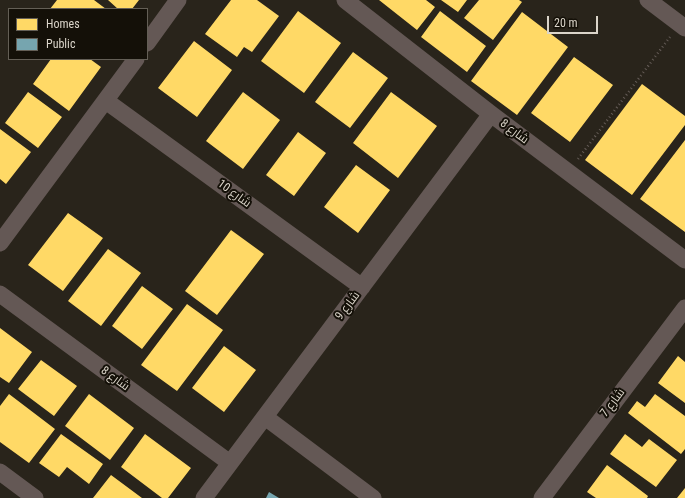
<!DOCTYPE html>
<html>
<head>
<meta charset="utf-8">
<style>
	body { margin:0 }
	#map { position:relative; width:685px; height:498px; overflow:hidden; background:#29241b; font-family:"Roboto Condensed",sans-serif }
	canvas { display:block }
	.legend { position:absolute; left:8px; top:8px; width:140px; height:52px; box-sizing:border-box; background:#141008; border:1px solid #645f56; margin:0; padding:5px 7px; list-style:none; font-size:12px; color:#dbd5ca }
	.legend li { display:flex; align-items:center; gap:8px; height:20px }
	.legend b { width:20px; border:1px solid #645f56 }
	.scale { position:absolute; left:547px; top:16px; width:51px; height:18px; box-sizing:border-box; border:2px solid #dbd5ca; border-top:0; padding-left:5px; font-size:12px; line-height:14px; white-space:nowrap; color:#dbd5ca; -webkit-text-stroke:3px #141008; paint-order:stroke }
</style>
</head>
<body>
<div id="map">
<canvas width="685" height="498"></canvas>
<ul class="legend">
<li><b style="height:11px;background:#ffd966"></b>Homes</li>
<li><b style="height:11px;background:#76a5af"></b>Public</li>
</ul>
<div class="scale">20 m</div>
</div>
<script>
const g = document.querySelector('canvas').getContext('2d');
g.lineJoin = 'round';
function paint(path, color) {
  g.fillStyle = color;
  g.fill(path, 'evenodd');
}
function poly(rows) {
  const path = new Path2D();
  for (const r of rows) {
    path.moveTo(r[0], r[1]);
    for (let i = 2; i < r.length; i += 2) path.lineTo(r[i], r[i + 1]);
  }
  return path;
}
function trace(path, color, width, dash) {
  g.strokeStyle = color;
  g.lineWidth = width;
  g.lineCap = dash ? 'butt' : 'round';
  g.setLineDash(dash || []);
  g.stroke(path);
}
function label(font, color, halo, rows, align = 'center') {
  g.font = font + ' "Roboto Condensed",Cairo,sans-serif';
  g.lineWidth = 4;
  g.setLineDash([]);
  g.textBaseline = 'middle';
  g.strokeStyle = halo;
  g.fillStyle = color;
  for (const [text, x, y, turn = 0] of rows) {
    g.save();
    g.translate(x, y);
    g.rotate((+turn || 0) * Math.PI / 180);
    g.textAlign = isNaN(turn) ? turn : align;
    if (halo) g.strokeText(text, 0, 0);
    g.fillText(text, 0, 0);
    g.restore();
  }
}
const homes = poly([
	[57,0,94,0,106,9,50,9],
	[108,0,139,0,132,9,118,9],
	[231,0,257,0,279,16,252,52,244,47,237,57,205,34],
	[379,0,426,0,435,7,417,30],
	[441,0,467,0,458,12],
	[479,0,519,0,522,2,493,40,464,18],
	[298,11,341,43,304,93,261,61],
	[440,11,486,46,467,72,421,37],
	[522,12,568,47,517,115,471,81],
	[194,41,232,70,197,117,158,88],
	[353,52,388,78,350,128,315,102],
	[574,57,613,85,570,142,531,113],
	[51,59,90,59,101,67,69,111,33,84],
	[642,84,685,116,685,125,632,195,585,160],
	[28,92,62,117,38,148,5,123],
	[243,92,280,120,243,169,206,141],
	[391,92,437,126,398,178,353,143],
	[0,129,31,152,6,184,0,179],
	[298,132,326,153,294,196,266,175],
	[685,140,685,232,640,199],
	[356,165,390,190,358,233,324,207],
	[68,213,103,238,63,291,28,265],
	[231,230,264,254,217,315,185,291],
	[108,249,141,273,101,326,68,301],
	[142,286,173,309,142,349,112,326],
	[187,304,223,330,177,391,141,365],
	[0,328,32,352,9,383,0,377],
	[224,346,256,370,224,412,192,388],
	[678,356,685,362,685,403,658,383],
	[41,360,77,386,54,416,18,389],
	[9,394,55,429,29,463,0,442,0,406],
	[89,394,134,428,110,460,65,426],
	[655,394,685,416,685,449,681,454,628,413,637,401,645,407],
	[61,434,103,464,89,484,67,467,59,477,39,463],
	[145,434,191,468,168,498,162,498,121,467],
	[625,434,642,447,649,439,677,460,656,487,610,454],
	[607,465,648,496,647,498,596,498,587,492],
	[111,475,142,498,93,498],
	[685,488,685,498,677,498]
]);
const public = poly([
	[269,492,279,498,266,498]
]);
const path = poly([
	[578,159,670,37]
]);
const minor = poly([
	[345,0,491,114,685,260],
	[648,0,685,28],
	[147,43,178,0],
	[106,101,362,287],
	[0,243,136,59],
	[0,294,230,463],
	[265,417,373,498],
	[0,472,35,498],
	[204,498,491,114],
	[542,498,685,308]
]);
const streetNames = [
	["شارع 8",514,132,37],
	["شارع 10",234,194,36],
	["شارع 9",348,306,-53],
	["شارع 8",115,379,36],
	["شارع 7",613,403,-53]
];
paint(homes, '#ffd966');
paint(public, '#76a5af');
trace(path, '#655c57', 2.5, [1, 3]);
trace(minor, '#645855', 17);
label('12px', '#dbd5ca', '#141008', streetNames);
</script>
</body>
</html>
